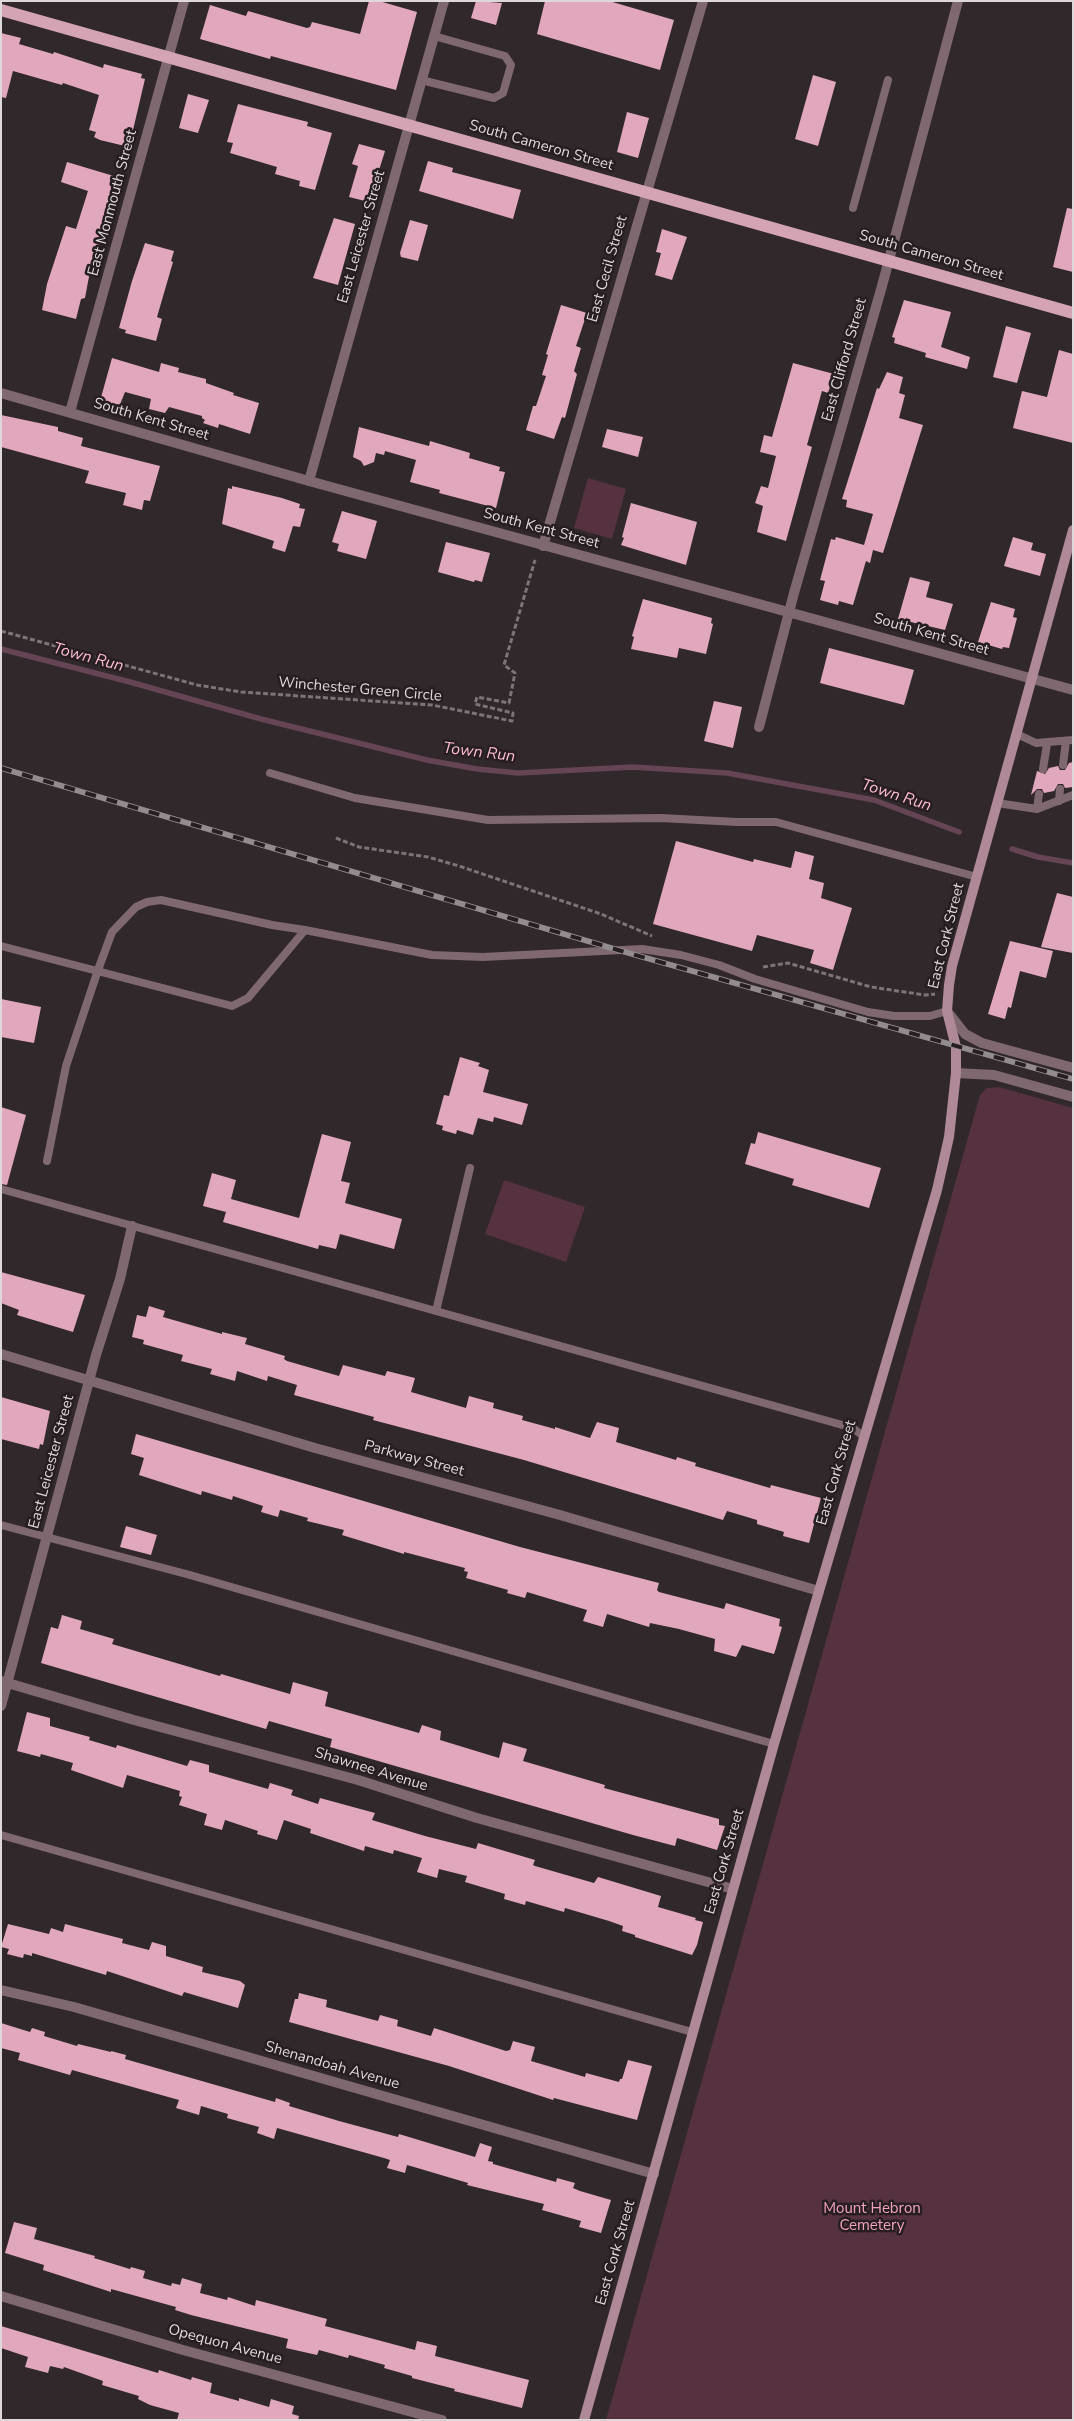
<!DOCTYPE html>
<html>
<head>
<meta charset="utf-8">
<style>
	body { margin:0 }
	#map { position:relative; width:1074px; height:2421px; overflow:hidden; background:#31282b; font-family:"Nunito Sans",sans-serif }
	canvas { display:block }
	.frame { position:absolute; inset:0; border:2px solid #ded8da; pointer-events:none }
</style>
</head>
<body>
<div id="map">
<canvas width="1074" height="2421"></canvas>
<div class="frame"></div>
</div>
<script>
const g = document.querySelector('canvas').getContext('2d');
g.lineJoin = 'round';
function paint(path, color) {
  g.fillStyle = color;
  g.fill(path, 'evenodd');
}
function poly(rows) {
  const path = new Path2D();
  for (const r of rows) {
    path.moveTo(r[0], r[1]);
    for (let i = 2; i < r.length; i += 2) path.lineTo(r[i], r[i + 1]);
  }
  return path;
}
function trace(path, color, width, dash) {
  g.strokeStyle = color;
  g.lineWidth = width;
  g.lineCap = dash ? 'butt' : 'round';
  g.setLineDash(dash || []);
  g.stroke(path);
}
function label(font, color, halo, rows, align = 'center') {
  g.font = font + ' "Nunito Sans",sans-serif';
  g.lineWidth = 5;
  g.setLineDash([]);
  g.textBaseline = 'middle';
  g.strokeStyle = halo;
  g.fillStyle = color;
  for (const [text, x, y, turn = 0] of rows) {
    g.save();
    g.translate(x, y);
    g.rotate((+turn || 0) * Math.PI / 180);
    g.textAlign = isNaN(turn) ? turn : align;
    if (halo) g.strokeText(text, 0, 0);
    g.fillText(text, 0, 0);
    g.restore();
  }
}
const green = poly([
	[588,478,626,489,612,539,574,528],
	[999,1087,1073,1108,1073,2420,606,2420,980,1095,987,1088],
	[504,1180,585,1207,566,1262,485,1234]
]);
const stream = poly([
	[1,649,130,682,261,719,427,760,477,769,518,773,633,767,727,773,874,800,959,832],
	[1012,849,1038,857,1073,863]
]);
const building = poly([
	[369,1,379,1,417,12,396,90,271,56,270,59,200,39,210,5,246,16,248,11,307,28,310,27,312,22,360,34],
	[476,1,502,3,496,25,471,18],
	[545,1,609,1,674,20,660,70,537,34],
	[1,33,21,38,19,44,53,54,54,52,103,68,104,64,142,74,141,78,145,79,129,147,100,140,94,137,96,132,89,130,99,95,63,83,62,85,13,71,6,98,1,97],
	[813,75,836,82,818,146,795,139],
	[188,94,209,100,198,133,179,128],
	[238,104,308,122,307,126,332,133,315,190,299,186,300,181,275,174,277,167,230,153,233,143,227,142],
	[627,112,649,118,638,158,617,152],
	[359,144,385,151,369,202,349,197,358,166,352,164],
	[428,161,453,168,452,172,521,190,513,219,419,191],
	[67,162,117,177,96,256,93,255,85,298,81,299,76,319,42,310,47,284,66,226,76,229,88,191,61,182],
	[1067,208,1073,209,1073,272,1053,267],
	[334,218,355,224,338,285,313,278],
	[410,220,428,225,418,261,401,257,400,253],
	[662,229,687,237,672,280,655,275,661,253,656,252],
	[145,243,174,251,171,261,173,262,157,317,162,319,156,341,125,333,126,330,119,328,132,281],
	[904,300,951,312,941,347,970,357,967,369,925,357,926,353,894,343,895,338,892,337],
	[561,305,587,313,576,346,581,348,574,371,577,374,565,418,562,417,554,439,526,430,533,406,536,406,546,376,542,375,548,355,546,354],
	[1006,326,1031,333,1017,383,993,377],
	[1059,350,1073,354,1073,443,1013,428,1022,391,1047,397],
	[112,358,159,372,161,363,179,368,178,372,206,379,206,383,234,393,233,395,259,403,250,434,219,424,218,428,203,423,205,420,202,418,202,416,169,407,165,413,149,409,151,399,125,392,119,407,100,401],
	[793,363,834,374,828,393,822,391,807,445,812,447,786,541,757,532,763,506,755,503,761,486,768,488,776,456,760,452,764,435,772,437],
	[887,372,903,377,899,393,905,395,899,418,923,425,883,553,873,550,870,563,866,561,853,605,839,601,838,605,820,600,825,581,820,580,831,539,835,540,836,537,864,545,873,514,846,507,847,500,842,499,877,388,879,389],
	[1,415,58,427,58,431,83,438,81,446,160,466,150,501,144,500,142,510,123,505,126,493,85,483,89,471,1,447],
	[359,427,429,446,430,441,470,453,469,458,500,467,499,471,505,472,496,508,439,493,440,490,410,482,416,460,385,451,384,455,376,453,374,462,364,466,361,461,353,457],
	[607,429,643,437,638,457,602,447],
	[232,486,282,498,300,504,299,508,305,509,300,527,293,526,285,552,272,548,274,541,222,524,228,488,232,489],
	[631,503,697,522,686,565,621,545,624,538,622,537],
	[342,511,377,521,366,559,337,551,339,544,332,542],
	[1013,537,1033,543,1031,550,1046,554,1040,576,1004,566],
	[446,542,490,553,482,582,475,580,474,582,438,572],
	[910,577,930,582,926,597,953,604,945,630,898,619],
	[643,599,712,618,711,623,713,624,706,654,679,648,677,658,631,649,634,637,632,636],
	[991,602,1015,609,1013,617,1017,618,1009,648,1003,647,1002,649,978,642],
	[829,648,914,670,904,705,820,683],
	[714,701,742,707,733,748,704,741],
	[1073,762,1073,787,1065,788,1063,784,1058,784,1054,791,1044,793,1042,789,1037,789,1031,795,1037,771,1045,774,1049,768,1058,766,1060,770,1065,770,1069,763],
	[676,841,753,862,754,859,791,868,795,851,814,856,809,879,824,883,821,898,852,908,833,970,810,963,814,950,757,935,752,951,653,924],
	[1057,893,1073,897,1073,953,1041,947],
	[1010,941,1053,951,1046,978,1020,971,1011,1008,1008,1007,1005,1019,988,1014],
	[1,999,41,1007,34,1043,1,1037],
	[460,1057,480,1063,478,1066,489,1070,483,1092,528,1104,522,1125,494,1117,493,1122,478,1118,473,1135,457,1130,456,1134,442,1130,443,1126,436,1124,444,1095,449,1096],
	[1,1107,26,1115,7,1185,1,1184],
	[758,1132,881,1168,869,1208,792,1185,794,1179,745,1164,751,1143,755,1144],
	[322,1134,351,1142,341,1181,350,1183,345,1203,402,1219,394,1249,340,1234,336,1249,319,1245,318,1249,223,1222,226,1212,203,1206,212,1173,236,1180,231,1199,299,1218],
	[1,1272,85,1295,73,1332,17,1315,19,1310,1,1303],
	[149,1306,165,1311,163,1317,222,1334,222,1332,247,1338,245,1344,285,1356,284,1359,287,1361,339,1376,343,1365,385,1376,387,1371,415,1378,411,1392,466,1408,469,1396,494,1403,493,1408,523,1416,522,1420,555,1429,555,1427,590,1438,597,1422,619,1428,616,1442,676,1460,677,1457,696,1463,695,1466,770,1488,771,1485,821,1498,809,1543,783,1536,784,1532,757,1524,757,1520,727,1511,723,1520,524,1460,373,1420,374,1417,294,1395,297,1385,268,1376,267,1381,237,1371,235,1381,210,1374,212,1369,181,1361,183,1355,143,1344,144,1340,132,1337,137,1315,146,1317],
	[1,1397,50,1411,43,1445,40,1444,39,1449,1,1439],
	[136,1434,520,1547,659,1583,657,1590,659,1592,724,1609,726,1603,780,1619,779,1626,782,1627,776,1648,774,1654,742,1645,736,1657,714,1651,715,1639,679,1629,650,1623,649,1627,607,1614,603,1627,583,1621,587,1610,527,1592,525,1598,507,1593,508,1590,466,1578,468,1572,464,1571,465,1568,404,1552,404,1554,342,1535,344,1530,307,1521,308,1518,280,1510,278,1517,261,1512,263,1506,233,1496,232,1500,202,1491,201,1495,139,1475,144,1458,131,1454],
	[126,1526,157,1535,151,1555,120,1547],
	[62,1615,82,1621,80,1629,114,1639,112,1644,220,1676,221,1674,290,1694,293,1682,328,1692,325,1706,419,1733,422,1725,441,1731,440,1740,499,1758,503,1742,527,1749,523,1761,605,1785,604,1788,719,1819,719,1825,725,1826,717,1850,677,1838,675,1846,633,1835,330,1747,332,1739,269,1721,266,1729,41,1663,51,1627,58,1629],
	[27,1712,50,1718,50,1726,90,1737,89,1740,116,1748,117,1745,187,1766,190,1760,209,1765,209,1772,268,1789,270,1783,293,1790,291,1795,318,1804,320,1798,375,1813,372,1820,425,1836,476,1849,478,1843,535,1860,533,1865,535,1866,594,1883,598,1877,661,1896,658,1907,696,1918,695,1920,703,1922,697,1945,692,1955,635,1937,635,1935,622,1931,623,1926,609,1921,565,1908,564,1912,526,1901,525,1905,504,1899,505,1894,465,1882,467,1876,439,1869,437,1878,417,1872,422,1858,394,1850,393,1854,365,1846,364,1851,310,1833,311,1829,284,1820,277,1840,257,1834,258,1831,225,1820,222,1830,204,1825,207,1814,179,1805,182,1797,179,1796,180,1791,127,1775,123,1788,71,1770,73,1763,41,1754,40,1757,17,1751],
	[8,1924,49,1934,51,1928,63,1932,65,1924,123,1939,122,1943,149,1950,152,1942,166,1946,166,1956,203,1967,202,1972,240,1981,245,1985,238,2008,184,1992,182,1996,107,1971,106,1975,32,1953,32,1956,24,1954,23,1958,7,1954,9,1949,1,1947],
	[299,1993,327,2000,326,2007,378,2021,380,2015,398,2020,397,2026,431,2036,434,2028,506,2051,510,2050,513,2041,535,2047,531,2061,585,2077,586,2073,619,2082,620,2079,622,2079,628,2060,652,2066,637,2120,554,2098,553,2100,449,2066,289,2022,295,1999,298,1999],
	[1,2023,30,2032,32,2028,45,2032,44,2036,77,2046,78,2044,111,2052,111,2051,126,2055,125,2059,275,2102,276,2098,290,2103,289,2106,339,2121,398,2137,399,2134,475,2157,480,2143,492,2147,488,2161,493,2162,493,2164,556,2182,557,2178,575,2183,573,2188,580,2191,611,2200,601,2233,579,2227,581,2221,542,2210,544,2204,467,2185,468,2183,414,2167,407,2165,405,2173,387,2168,390,2160,384,2158,277,2128,274,2139,257,2133,259,2127,227,2118,228,2114,201,2106,199,2115,176,2108,179,2100,72,2070,70,2075,18,2060,20,2053,1,2048],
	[14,2222,37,2228,34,2239,95,2256,94,2258,130,2269,131,2267,145,2271,143,2278,171,2286,172,2283,180,2285,182,2278,202,2284,200,2293,227,2300,228,2297,255,2306,256,2300,327,2319,325,2326,415,2350,417,2341,437,2346,435,2356,529,2380,522,2408,454,2391,455,2389,412,2378,412,2376,384,2368,385,2365,349,2355,348,2358,319,2350,317,2355,286,2348,288,2339,191,2315,175,2310,176,2307,111,2289,111,2292,43,2270,44,2265,5,2253],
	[1,2326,158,2373,159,2370,191,2380,192,2377,212,2383,210,2393,239,2401,239,2398,269,2407,271,2399,294,2406,292,2414,299,2416,298,2420,177,2420,179,2413,150,2405,138,2399,139,2396,102,2385,103,2381,64,2367,63,2369,50,2366,48,2373,25,2367,28,2357,1,2348]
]);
const path = poly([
	[1,631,197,685,241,692,432,705,512,721,513,713,475,704,477,697,509,703,515,673,504,665,535,560],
	[336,838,359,847,428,857,459,866,601,914,652,936],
	[763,967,788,963,871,987,925,995,935,994]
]);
const service = poly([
	[421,80,494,98,503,93,511,65,505,56,434,36],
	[853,208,888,80],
	[1017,734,1036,743,1073,740],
	[1063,765,1066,741],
	[1043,769,1047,744],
	[270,773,355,798,488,820,661,818,737,822,776,822,977,877],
	[1059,801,1060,789],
	[997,803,1037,809,1073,795],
	[1037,809,1039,794],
	[1,946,232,1006,248,998,305,930,432,955,483,957,642,949,681,955,719,965,755,979,868,1012,894,1016,930,1016,947,1011],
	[47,1161,66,1066,98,970,112,932,136,907,147,902,161,900,272,925,305,930],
	[1,1189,853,1428,863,1436],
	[436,1311,470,1168],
	[1,1525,190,1575,774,1744],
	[1,1835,692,2032]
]);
const minor = poly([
	[70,412,184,1],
	[309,481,444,1],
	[543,546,703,1],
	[759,727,794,593,882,286,958,1],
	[1,1354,315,1448,560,1515,819,1591],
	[1,1681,134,1720,358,1780,477,1818,733,1889],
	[1,1706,96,1355,120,1279,132,1226],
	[1,1990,74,2007,654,2174],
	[1,2296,183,2350,442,2420]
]);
const tertiary = poly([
	[1,393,309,481,1073,690],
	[947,1011,965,1034,982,1043,1073,1068],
	[956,1073,994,1075,1073,1097]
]);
const secondary = poly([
	[584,2420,774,1744,937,1190,949,1137,956,1073,956,1047,947,1011,949,985,952,966,1073,530]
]);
const primary = poly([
	[1,10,1073,313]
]);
const rail = poly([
	[1,768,618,950,1073,1079]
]);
const streetNames = [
	["South Cameron Street",541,146,16],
	["East Monmouth Street",113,203,-75],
	["East Leicester Street",362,237,-74],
	["South Cameron Street",931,256,16],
	["East Cecil Street",608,269,-74],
	["East Clifford Street",845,360,-74],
	["South Kent Street",151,420,16],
	["South Kent Street",541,529,15],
	["South Kent Street",931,635,16],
	["Winchester Green Circle",360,690,5],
	["East Cork Street",947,936,-76],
	["Parkway Street",414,1459,15],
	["East Leicester Street",52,1462,-75],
	["East Cork Street",837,1473,-74],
	["Shawnee Avenue",371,1770,17],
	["East Cork Street",725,1862,-74],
	["Shenandoah Avenue",332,2066,16],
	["East Cork Street",616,2253,-74],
	["Opequon Avenue",225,2345,15]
];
const parkNames = [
	["Mount Hebron",872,2209],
	["Cemetery",872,2226]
];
const waterNames = [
	["Town Run",88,658,15],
	["Town Run",479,753,7],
	["Town Run",896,796,18]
];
paint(green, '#563140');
trace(stream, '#654554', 5.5);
paint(building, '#e1a8bd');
trace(path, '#7c7477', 3, [5, 2.5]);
trace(service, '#7f6870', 8);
trace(minor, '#7f6870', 10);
trace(tertiary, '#7f6870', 10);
trace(secondary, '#af8997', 10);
trace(primary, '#d4a4b5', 12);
trace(rail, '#938c8e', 5.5);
trace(rail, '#271e21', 4, [11]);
label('15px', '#ded8da', '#271e21', streetNames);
label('15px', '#f3a2c1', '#271e21', parkNames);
label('italic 16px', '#fdbbd4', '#271e21', waterNames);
</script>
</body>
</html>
